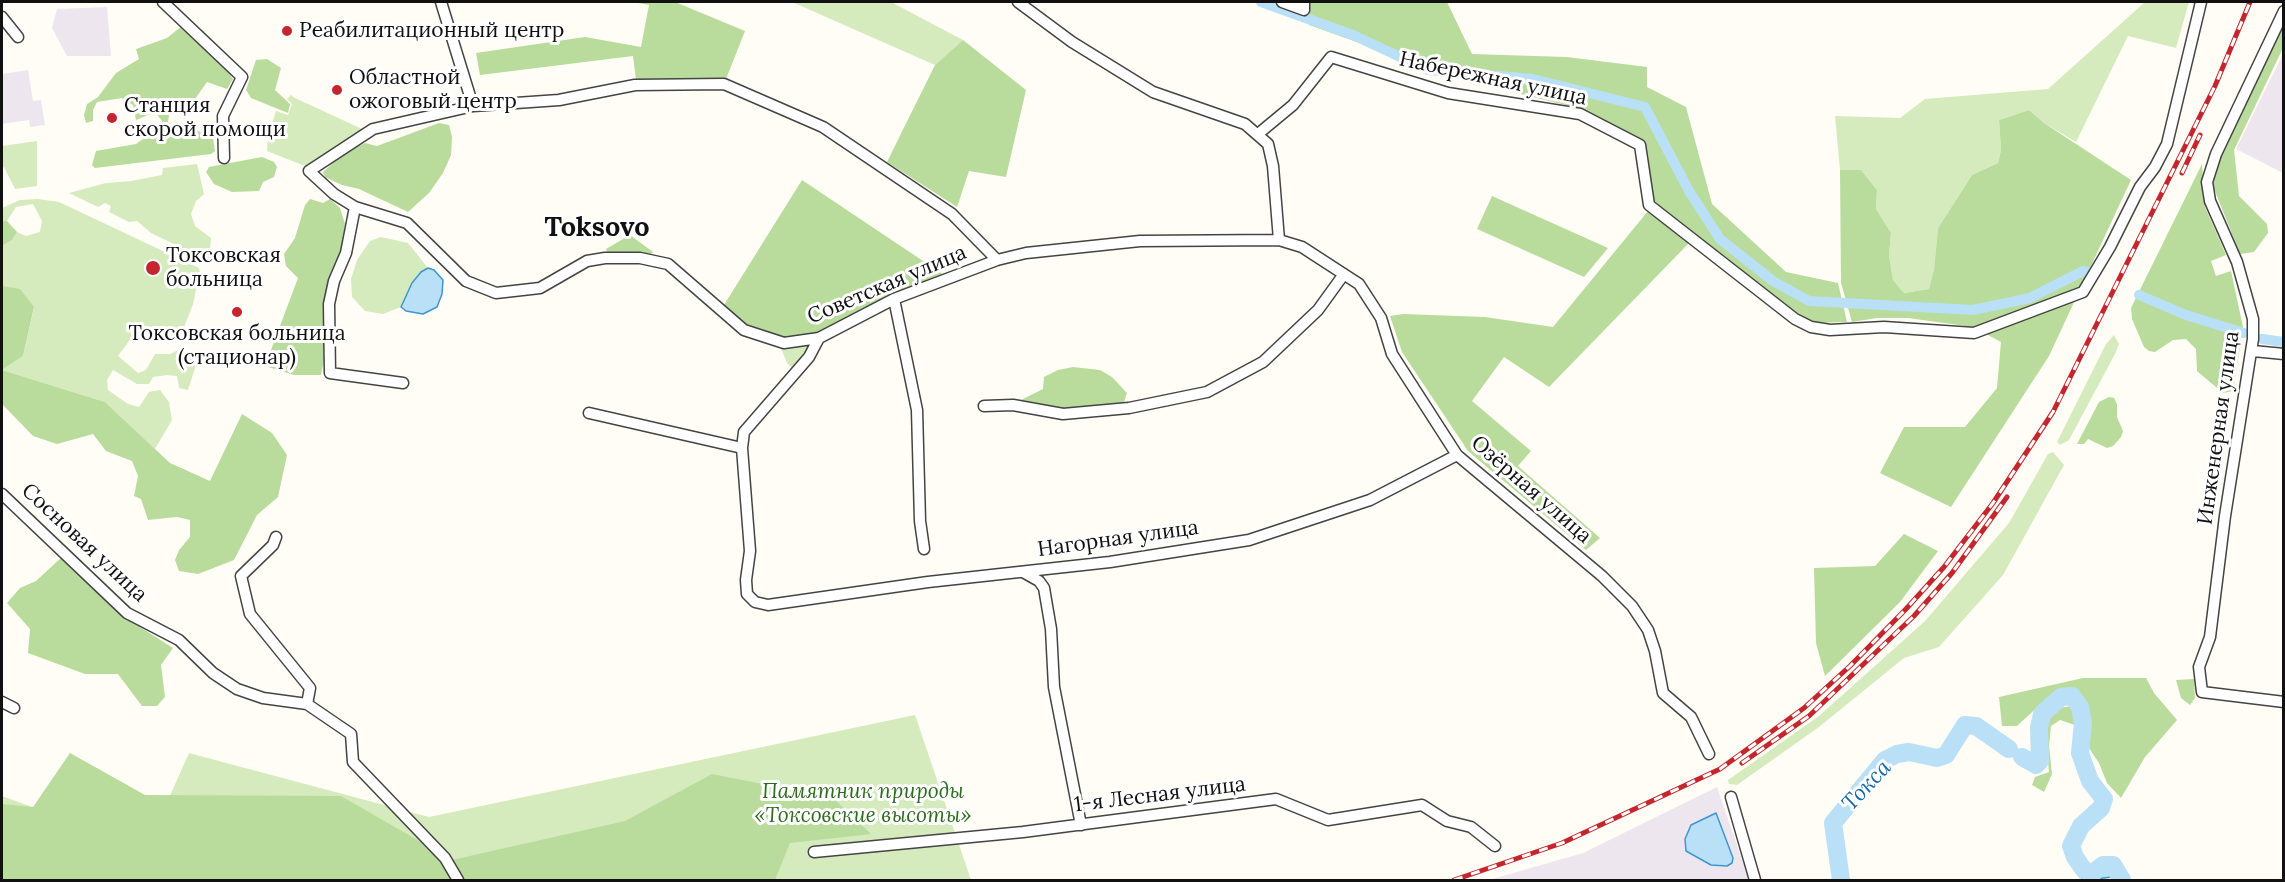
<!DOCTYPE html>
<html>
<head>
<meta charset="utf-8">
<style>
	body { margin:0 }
	#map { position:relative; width:2285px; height:882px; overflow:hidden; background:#fffdf5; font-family:Lora,serif }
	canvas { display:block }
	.frame { position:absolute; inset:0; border:3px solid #111; pointer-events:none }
</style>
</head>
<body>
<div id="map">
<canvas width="2285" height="882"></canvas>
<div class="frame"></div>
</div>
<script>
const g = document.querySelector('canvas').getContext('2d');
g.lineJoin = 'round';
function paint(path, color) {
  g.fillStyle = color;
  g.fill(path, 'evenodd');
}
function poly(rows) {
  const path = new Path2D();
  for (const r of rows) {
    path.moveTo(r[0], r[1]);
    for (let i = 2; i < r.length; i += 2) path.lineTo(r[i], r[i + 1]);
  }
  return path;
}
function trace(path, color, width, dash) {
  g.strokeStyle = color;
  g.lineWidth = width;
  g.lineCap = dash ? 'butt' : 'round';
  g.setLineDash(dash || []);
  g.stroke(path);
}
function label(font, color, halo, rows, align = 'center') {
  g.font = font + ' Lora,serif';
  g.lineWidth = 6;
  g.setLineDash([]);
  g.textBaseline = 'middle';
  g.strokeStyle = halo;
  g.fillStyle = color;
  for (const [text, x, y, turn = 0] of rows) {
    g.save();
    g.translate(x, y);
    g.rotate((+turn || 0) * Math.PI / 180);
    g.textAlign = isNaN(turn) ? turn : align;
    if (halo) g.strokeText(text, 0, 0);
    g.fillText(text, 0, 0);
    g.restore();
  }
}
const industrial = poly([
	[107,7,111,56,67,56,52,28,57,9],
	[2283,54,2283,173,2236,149],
	[28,70,33,101,41,100,45,125,30,127,29,120,2,124,2,74],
	[1717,787,1749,880,1489,880,1583,853]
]);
const green = poly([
	[792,2,891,2,963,40,935,65],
	[2145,2,2189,2,2176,48,2128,36,2076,142,2044,123,2029,110,1999,120,2001,150,1998,163,1972,175,1938,228,1934,269,1929,289,1904,293,1893,280,1889,255,1891,233,1876,209,1877,190,1861,170,1840,170,1835,116,1900,118,1925,99,2048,89],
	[291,95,295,98,362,129,305,166,267,151,268,136,276,111,288,115,292,104,287,99],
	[37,141,37,186,15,189,4,167,2,167,2,146],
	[197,164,204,194,196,201,191,214,195,226,211,238,209,261,151,233,137,221,129,222,109,212,111,206,105,203,98,207,69,193,106,183,131,181,162,175,163,168],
	[38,199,59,202,199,268,200,272,193,304,181,335,171,339,162,339,137,330,118,356,138,373,146,370,155,354,170,354,183,348,197,362,188,390,179,388,177,376,167,375,153,377,149,384,137,384,113,370,107,380,108,390,128,404,139,407,149,392,160,390,169,402,172,420,155,449,105,402,2,370,23,356,34,308,2,286,2,246,12,240,17,232,26,236,40,232,42,221,33,204,16,207,7,221,2,221,2,208,20,200],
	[381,237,408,243,428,268,421,272,412,283,401,307,383,314,365,311,352,297,351,279,357,260,370,241],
	[818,334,813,359,802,373,794,370,787,363,780,346],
	[2114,335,2119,344,2115,354,2069,440,2060,445,2057,442,2106,344],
	[2053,452,2064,465,2003,575,1939,647,1904,658,1819,727,1737,785,1729,784,1728,780,1819,716,1925,621,2009,523,2048,454],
	[915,715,971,880,2,880,2,796,51,814,168,800,189,753,429,817]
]);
const forest = poly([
	[633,2,675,2,745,31,726,79,636,80,633,56,480,75,476,53,585,37,641,47,649,5],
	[1310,2,1447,2,1472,54,1567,57,1647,67,1647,87,1686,107,1712,204,1786,272,1838,283,1847,322,1813,323,1750,281,1654,203,1643,142,1582,109,1463,80,1309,25],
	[2283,25,2283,48,2234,150,2239,196,2267,224,2268,233,2254,252,2240,254,2211,181,2220,156],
	[182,26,224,66,233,79,227,89,207,82,190,106,169,115,168,122,179,130,196,130,213,138,215,151,211,154,95,168,92,165,96,151,136,144,160,127,162,121,155,112,136,120,133,105,122,98,97,102,93,110,93,121,86,123,84,115,87,104,98,97,116,73,139,59,136,49,167,38],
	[963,40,1026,90,1006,177,969,171,957,207,887,162,935,65],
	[267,59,281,68,275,90,290,104,288,113,251,98,246,90,256,60],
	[2029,110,2044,123,2131,180,2049,356,1951,507,1880,473,1904,427,1965,427,1997,388,2001,342,1973,327,1908,318,1877,318,1852,322,1841,283,1840,170,1861,170,1877,190,1876,209,1891,233,1889,255,1893,280,1904,293,1929,289,1934,269,1938,228,1972,175,1998,163,2001,150,1999,120],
	[439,123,449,125,452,137,451,155,443,173,429,193,408,212,359,189,342,185,325,177,323,172,343,154,365,143,377,146],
	[262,157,274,162,277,167,274,177,263,182,259,191,232,192,214,184,206,172,209,167],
	[2202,164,2205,207,2226,255,2211,261,2216,276,2231,271,2243,327,2233,391,2223,393,2197,371,2196,349,2186,339,2173,340,2155,352,2149,351,2144,347,2132,319,2131,308],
	[802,180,944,275,861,309,818,334,782,338,746,327,724,305],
	[1492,196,1608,248,1584,277,1477,229],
	[310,199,323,203,330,199,340,208,345,224,341,251,326,296,323,313,328,340,321,375,294,375,265,366,298,278,286,266,284,254,295,238,305,205],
	[1648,211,1689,243,1549,387,1504,357,1472,401,1531,451,1518,466,1600,538,1586,550,1468,451,1402,352,1390,316,1403,314,1485,317,1553,327],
	[2,221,7,221,17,232,12,240,2,246],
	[630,235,653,252,650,255,640,252,608,254,606,249],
	[2,286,20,289,34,307,23,356,2,370],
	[1073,367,1100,370,1112,377,1127,393,1124,402,1116,405,1063,411,1021,400,1043,389,1044,377,1058,370],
	[2,370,105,402,170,463,210,481,242,414,272,433,287,455,278,497,257,515,234,560,198,574,179,571,175,560,179,550,190,537,190,520,177,517,148,520,141,499,134,496,138,476,132,461,106,451,93,434,57,444,33,436,2,404],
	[2109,397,2114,398,2117,404,2117,417,2123,431,2121,437,2113,446,2107,448,2088,439,2084,444,2077,444,2099,402],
	[1904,534,1938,551,1900,602,1825,676,1816,643,1814,568,1875,566],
	[63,556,121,615,173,648,161,665,165,697,157,706,142,706,118,674,85,674,28,653,30,629,7,603,20,588,36,581],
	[2083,678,2146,678,2154,693,2177,720,2145,757,2121,798,2107,783,2099,763,2087,745,2088,724,2082,706,2074,695,2045,700,2017,726,2002,726,1999,697],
	[2194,679,2195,698,2190,705,2181,698,2176,680],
	[2072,706,2078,711,2078,726,2060,720,2051,726,2049,746,2052,774,2044,792,2032,785,2035,777,2049,772,2044,724,2050,713,2058,708],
	[70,753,145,795,341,796,452,860,625,821,712,774,833,798,871,834,790,843,775,880,2,880,2,804,33,807]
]);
const water = poly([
	[428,268,434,270,443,280,442,294,437,307,423,314,406,311,401,307,412,283,421,272,428,268],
	[1716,813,1733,858,1732,863,1727,866,1711,865,1686,851,1685,839,1691,825,1716,813],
	[2072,849,2084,870,2093,873,2103,865,2113,865,2121,876,2086,880,2080,877,2081,873,2070,858,2072,849]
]);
const canal = poly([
	[1261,2,1353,35,1428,70,1533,79,1645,107,1689,191,1720,239,1773,281,1809,301,1973,310,2030,298,2083,271,2088,272],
	[2139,295,2186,315,2244,333],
	[2262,339,2284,342]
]);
const river = poly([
	[2022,757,2036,765,2040,761,2039,728,2042,714,2061,697,2072,696,2080,707,2083,723,2080,753,2090,781,2104,799,2101,808,2081,826,2071,846,2075,857,2084,870,2093,873,2103,865,2113,865,2122,880],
	[1841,880,1833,823,1885,760,1897,754,1909,752,1937,758,1946,755,1965,725,1976,726,2009,749]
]);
const minor = poly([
	[163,2,242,77,223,116,224,158],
	[441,2,473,106],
	[1018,2,1072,42,1153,92,1245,124,1268,144,1273,166,1279,240,1302,247,1359,284,1381,318,1392,354,1457,455,1602,576,1632,606,1648,630,1655,651,1663,693,1691,717,1709,754],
	[1282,2,1304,10,1304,2],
	[2284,11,2216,154,2207,182,2210,201,2237,262,2253,319,2253,339,2225,516,2210,637,2199,667,2202,692,2284,702],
	[2,17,18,37],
	[1258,134,1293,105,1331,57,1448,93,1580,114,1640,145,1649,205,1795,319,1811,327,1830,330,1884,327,1974,333,2083,292,2110,247,2140,187,2155,167,2167,144,2201,2],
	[355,207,407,223,466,281,496,293,540,288,587,261,605,258,640,258,668,264,744,330,784,343,819,338,894,299,997,260,1026,253,1140,241,1279,240],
	[894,299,917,410,920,521,924,549],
	[2253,351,2284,354],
	[403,383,330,373,329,304,334,281,346,253,355,207,334,194,309,171,373,129,473,106,559,100,635,85,724,84,823,127,952,214,997,260],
	[984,406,1013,405,1063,414,1129,408,1207,392,1263,362,1318,310,1344,274],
	[589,413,742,448,750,551,746,580,747,594,755,602,768,605,928,582,1110,562,1249,540,1370,500,1457,455],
	[742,448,744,432,809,357,819,338],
	[2,494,127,613,179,640,213,673,237,689,263,698,307,704,351,734,353,762,445,858,458,880],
	[276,537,273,545,241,576,250,614,310,688,307,704],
	[1023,572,1039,581,1044,588,1051,629,1054,687,1081,825],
	[2,702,14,708],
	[1731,797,1755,880],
	[814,852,1023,832,1276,799,1328,820,1422,805,1447,821,1471,827,1495,846]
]);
const rail = poly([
	[2182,173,2200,135],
	[1742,763,1809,716,1914,616,1952,573,2007,497],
	[1454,880,1562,843,1720,769,1804,708,1850,666,1906,609,1944,567,1993,503,2053,412,2215,86,2250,2]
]);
const markers = [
	[287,31,6,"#c4262e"],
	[337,90,6,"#c4262e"],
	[112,118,6,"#c4262e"],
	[153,268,8,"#c4262e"],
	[237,312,6,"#c4262e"]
];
const poiNames = [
	["Реабилитационный центр",299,31],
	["Областной",349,78],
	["ожоговый центр",349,102],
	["Станция",124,106],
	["скорой помощи",124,130],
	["Токсовская",166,256],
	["больница",166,280],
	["Токсовская больница",237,334,"center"],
	["(стационар)",237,358,"center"]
];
const streetNames = [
	["Набережная улица",1493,79,12],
	["Советская улица",887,285,-23],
	["Инженерная улица",2219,428,-82],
	["Озёрная улица",1531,490,41],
	["Нагорная улица",1118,539,-8],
	["Сосновая улица",84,543,43],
	["1-я Лесная улица",1160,795,-7]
];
const parkNames = [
	["Памятник природы",863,792],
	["«Токсовские высоты»",863,816]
];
const waterNames = [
	["Токса",1867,786,-47]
];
const districtNames = [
	["Toksovo",597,228]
];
paint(industrial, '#eee6ef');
paint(green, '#d5ebbd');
paint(forest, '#b9dc9c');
paint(water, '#b9e0f7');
trace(water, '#3f96cf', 1.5);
trace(canal, '#b9e0f7', 10);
trace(river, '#b9e0f7', 18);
trace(minor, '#444', 13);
trace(minor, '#fff', 10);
trace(rail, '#c4262e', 5);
trace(rail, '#fff', 3, [9]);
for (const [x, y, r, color] of markers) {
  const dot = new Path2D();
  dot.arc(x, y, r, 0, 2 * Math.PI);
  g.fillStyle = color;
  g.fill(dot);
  trace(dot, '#fff', 2);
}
label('21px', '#111', '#fff', poiNames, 'left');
label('21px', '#111', '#fff', streetNames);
label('italic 21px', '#2f6b1f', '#fff', parkNames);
label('italic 22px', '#1768a6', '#fff', waterNames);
label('bold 27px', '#111', '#fff', districtNames);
</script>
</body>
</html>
